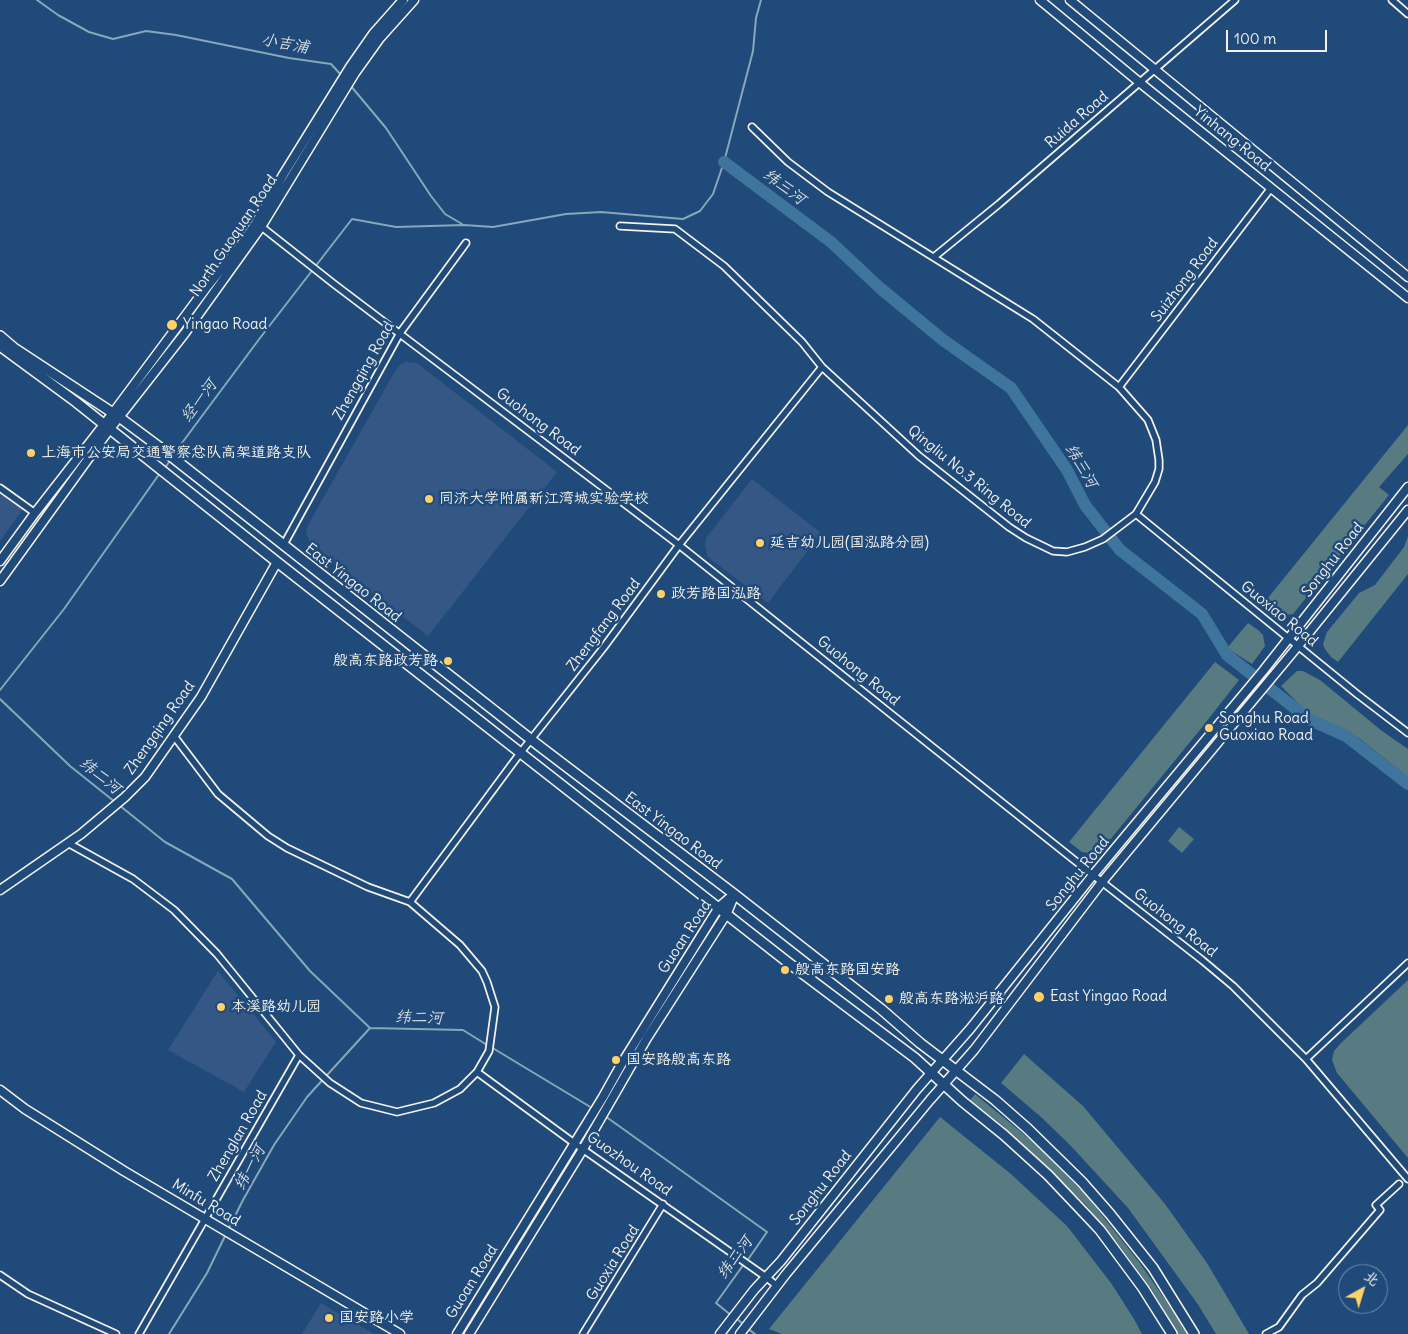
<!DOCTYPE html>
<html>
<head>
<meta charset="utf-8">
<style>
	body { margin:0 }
	#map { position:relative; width:1408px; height:1334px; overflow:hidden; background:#1f4a7a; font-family:Delius,"LXGW WenKai TC",sans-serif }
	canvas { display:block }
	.north { position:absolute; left:1338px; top:1264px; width:50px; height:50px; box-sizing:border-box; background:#1f4a7a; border:1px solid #748da6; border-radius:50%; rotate:39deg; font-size:14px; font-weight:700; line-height:20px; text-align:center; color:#f4f1e8 }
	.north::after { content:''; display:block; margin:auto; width:18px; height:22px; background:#ffd166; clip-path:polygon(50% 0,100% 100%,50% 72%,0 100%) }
	.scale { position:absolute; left:1226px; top:30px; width:101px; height:22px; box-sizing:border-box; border:2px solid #f4f1e8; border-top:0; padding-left:6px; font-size:15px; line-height:18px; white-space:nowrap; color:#f4f1e8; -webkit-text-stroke:4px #1f4a7a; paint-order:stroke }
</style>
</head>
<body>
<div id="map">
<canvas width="1408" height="1334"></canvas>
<div class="north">北</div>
<div class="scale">100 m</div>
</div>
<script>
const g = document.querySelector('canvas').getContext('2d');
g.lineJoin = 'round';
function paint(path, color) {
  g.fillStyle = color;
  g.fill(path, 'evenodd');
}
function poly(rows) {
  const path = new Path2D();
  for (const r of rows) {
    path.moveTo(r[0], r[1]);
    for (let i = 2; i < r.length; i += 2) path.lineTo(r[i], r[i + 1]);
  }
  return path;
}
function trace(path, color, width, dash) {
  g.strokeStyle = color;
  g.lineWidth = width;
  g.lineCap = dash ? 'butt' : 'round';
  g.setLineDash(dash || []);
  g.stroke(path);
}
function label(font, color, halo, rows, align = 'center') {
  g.font = font + ' Delius,"LXGW WenKai TC",sans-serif';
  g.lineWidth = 5;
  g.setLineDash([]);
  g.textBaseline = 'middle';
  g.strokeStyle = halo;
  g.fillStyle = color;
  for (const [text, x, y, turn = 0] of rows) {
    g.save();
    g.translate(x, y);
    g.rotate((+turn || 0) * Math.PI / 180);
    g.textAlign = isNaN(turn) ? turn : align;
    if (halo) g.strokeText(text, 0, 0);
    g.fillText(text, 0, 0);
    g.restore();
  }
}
const built = poly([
	[406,362,417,363,557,472,428,636,314,548,310,543,306,531,308,525,395,371,401,364],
	[752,479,821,533,768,603,708,557,705,547,706,538],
	[0,493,23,509,0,541],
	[218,971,276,1042,244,1092,168,1050],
	[321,1303,374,1334,302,1334]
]);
const green = poly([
	[1408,425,1408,454,1379,487,1389,495,1293,614,1285,615,1277,614,1263,604],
	[1408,536,1408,574,1338,662,1331,657,1325,649,1323,644,1327,632,1359,593,1375,585,1404,547],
	[1248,623,1258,630,1263,635,1265,646,1252,664,1227,648],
	[1215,662,1239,680,1199,731,1100,852,1089,853,1082,852,1069,842],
	[1297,671,1303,671,1320,680,1382,731,1408,749,1408,777,1359,738,1312,716,1306,711,1281,686],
	[1179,827,1194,839,1182,853,1168,841],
	[1408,980,1408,1158,1337,1073,1332,1060,1334,1051,1340,1044],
	[1024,1054,1083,1106,1165,1204,1207,1263,1249,1334,1216,1334,1197,1303,1128,1208,1070,1145,1041,1117,1001,1083],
	[975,1094,1037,1145,1086,1195,1139,1262,1189,1334,1178,1334,1152,1290,1119,1245,1086,1205,1001,1124,970,1100],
	[940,1117,1011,1174,1067,1226,1111,1283,1134,1319,1142,1334,782,1334,769,1329]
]);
const stream = poly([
	[37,0,58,15,89,32,113,39,146,31,176,35,289,58,331,64,342,76],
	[350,85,386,128,431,196,445,214,462,224],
	[173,455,260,338,352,219,396,227,464,225,493,227,566,214,601,212,683,219,700,211,713,194,724,162,753,51,756,18,761,0],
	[165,468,171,459],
	[0,690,64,609,160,473],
	[0,699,70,766,115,802],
	[119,805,165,842,232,879,310,971,370,1028,463,1030,487,1045],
	[491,1047,592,1108],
	[605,1116,767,1232,747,1261],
	[228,1230,243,1200,274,1145,307,1097,370,1028],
	[732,1316,716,1303,744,1264],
	[736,1318,744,1325],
	[747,1328,755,1334],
	[169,1334,207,1273,226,1234]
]);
const river = poly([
	[724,162,831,242,880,288,943,340,1011,388,1067,470,1085,505,1120,550,1202,614,1227,655,1310,720,1346,736,1408,784]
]);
const street = poly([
	[1392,0,1408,14],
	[258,224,334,284,679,545,1093,875,1202,960,1233,986,1306,1059,1408,1179],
	[620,226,675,229,724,266,802,342,822,367,919,456,1009,527,1026,538,1053,551,1067,552,1085,547,1103,539,1136,514,1155,482,1159,469,1159,460,1156,440,1148,420,1119,387,1033,319,828,192,788,162,752,127],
	[934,257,999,204,1235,0],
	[1119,387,1271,188],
	[0,488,35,513],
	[1136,514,1357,694,1408,733],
	[283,546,400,333,466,243],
	[68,843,133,879,174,910,217,954,299,1055,330,1083,361,1103,397,1112,434,1103,460,1089,477,1072,489,1051,495,1007,487,982,482,971,460,945,410,902,368,887,287,848,268,836,218,794,174,736],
	[410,902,521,752,604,647,679,545,822,367],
	[1306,1059,1408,963],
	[477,1072,574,1143,766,1277],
	[0,1275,28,1294,116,1334],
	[766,1277,777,1286],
	[139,1334,299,1055],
	[583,1334,663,1204],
	[1266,1334,1279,1327,1302,1295,1317,1283,1380,1210,1376,1205,1399,1184]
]);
const secondary = poly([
	[1040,0,1139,82,1408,298],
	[1070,0,1408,277],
	[0,561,35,513,113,413,206,288,240,246,256,223,283,175,350,67,373,34,403,0],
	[0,581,109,430,185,333,246,248,261,227,355,73,380,38,414,0],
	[0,890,81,834,125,797,145,777,201,697,277,562],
	[0,1090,25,1109,124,1171,400,1334],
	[457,1334,603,1097,622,1063,719,907,734,894],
	[469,1334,583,1149,647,1038,727,913,734,896],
	[720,1334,754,1290,781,1261,917,1089,970,1029,1093,875,1263,671,1408,487],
	[740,1334,786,1274,930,1100,974,1050,1102,882,1298,646,1408,510]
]);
const primary = poly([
	[0,336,14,348,119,417,158,446,538,745,734,894,881,1009,920,1043,995,1100,1028,1129,1082,1182,1110,1214,1153,1268,1194,1334],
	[0,346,76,402,277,562,790,964,915,1058,962,1101,1004,1135,1048,1175,1086,1215,1100,1230,1143,1288,1172,1334]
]);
const markers = [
	[172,325,6,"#ffd166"],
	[31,453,5,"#ffd166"],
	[429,499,5,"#ffd166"],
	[760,543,5,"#ffd166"],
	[661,594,5,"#ffd166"],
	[448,661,5,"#ffd166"],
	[1209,728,5,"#ffd166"],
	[785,970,5,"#ffd166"],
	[1039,997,6,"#ffd166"],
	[889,999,5,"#ffd166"],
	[221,1007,5,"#ffd166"],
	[616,1060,5,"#ffd166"],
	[329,1318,5,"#ffd166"]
];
const streetNames = [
	["Ruida Road",1077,120,-41],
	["Yinhang Road",1232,139,39],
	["North Guoquan Road",234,236,-56],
	["Suizhong Road",1185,280,-53],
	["Zhengqing Road",364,371,-61],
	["Guohong Road",538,422,37],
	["Qingliu No.3 Ring Road",969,477,39],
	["Songhu Road",1333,560,-52],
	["East Yingao Road",353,583,38],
	["Guoxiao Road",1279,614,39],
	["Zhengfang Road",604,625,-53],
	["Guohong Road",858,671,39],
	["Zhengqing Road",160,728,-55],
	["East Yingao Road",673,831,37],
	["Songhu Road",1078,874,-51],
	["Guohong Road",1175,923,38],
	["Guoan Road",685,937,-57],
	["Zhenglan Road",238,1136,-60],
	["Guozhou Road",629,1164,35],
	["Songhu Road",821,1188,-52],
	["Minfu Road",206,1203,31],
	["Guoxia Road",613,1263,-58],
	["Guoan Road",472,1282,-58]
];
const poiNames = [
	["Yingao Road",183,325],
	["上海市公安局交通警察总队高架道路支队",41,453],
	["同济大学附属新江湾城实验学校",439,499],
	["延吉幼儿园(国泓路分园)",770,543],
	["政芳路国泓路",671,594],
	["殷高东路政芳路",438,661,"right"],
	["Songhu Road",1219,719],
	["Guoxiao Road",1219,736],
	["殷高东路国安路",795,970],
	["East Yingao Road",1050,997],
	["殷高东路淞沪路",899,999],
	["本溪路幼儿园",231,1007],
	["国安路殷高东路",626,1060],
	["国安路小学",339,1318]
];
const waterNames = [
	["小吉浦",285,44,10],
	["纬三河",784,187,37],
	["经一河",199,401,-53],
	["纬三河",1081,466,60],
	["纬二河",100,776,39],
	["纬二河",419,1018,2],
	["纬一河",250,1168,-62],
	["纬二河",735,1258,-54]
];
paint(built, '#355786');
paint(green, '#577b80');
trace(stream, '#87a7ba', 2);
trace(river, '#3f759c', 12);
trace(street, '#f4f1e8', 9);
trace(secondary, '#f4f1e8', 11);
trace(primary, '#f4f1e8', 12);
trace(street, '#1f4a7a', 5.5);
trace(secondary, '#1f4a7a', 8);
trace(primary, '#1f4a7a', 9);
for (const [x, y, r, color] of markers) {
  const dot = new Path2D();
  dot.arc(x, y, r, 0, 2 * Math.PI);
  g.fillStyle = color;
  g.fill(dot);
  trace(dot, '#1f4a7a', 2);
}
label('15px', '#f4f1e8', '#1f4a7a', streetNames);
label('15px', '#f4f1e8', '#1f4a7a', poiNames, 'left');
label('italic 16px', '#d9dedd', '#1f4a7a', waterNames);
</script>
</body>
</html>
